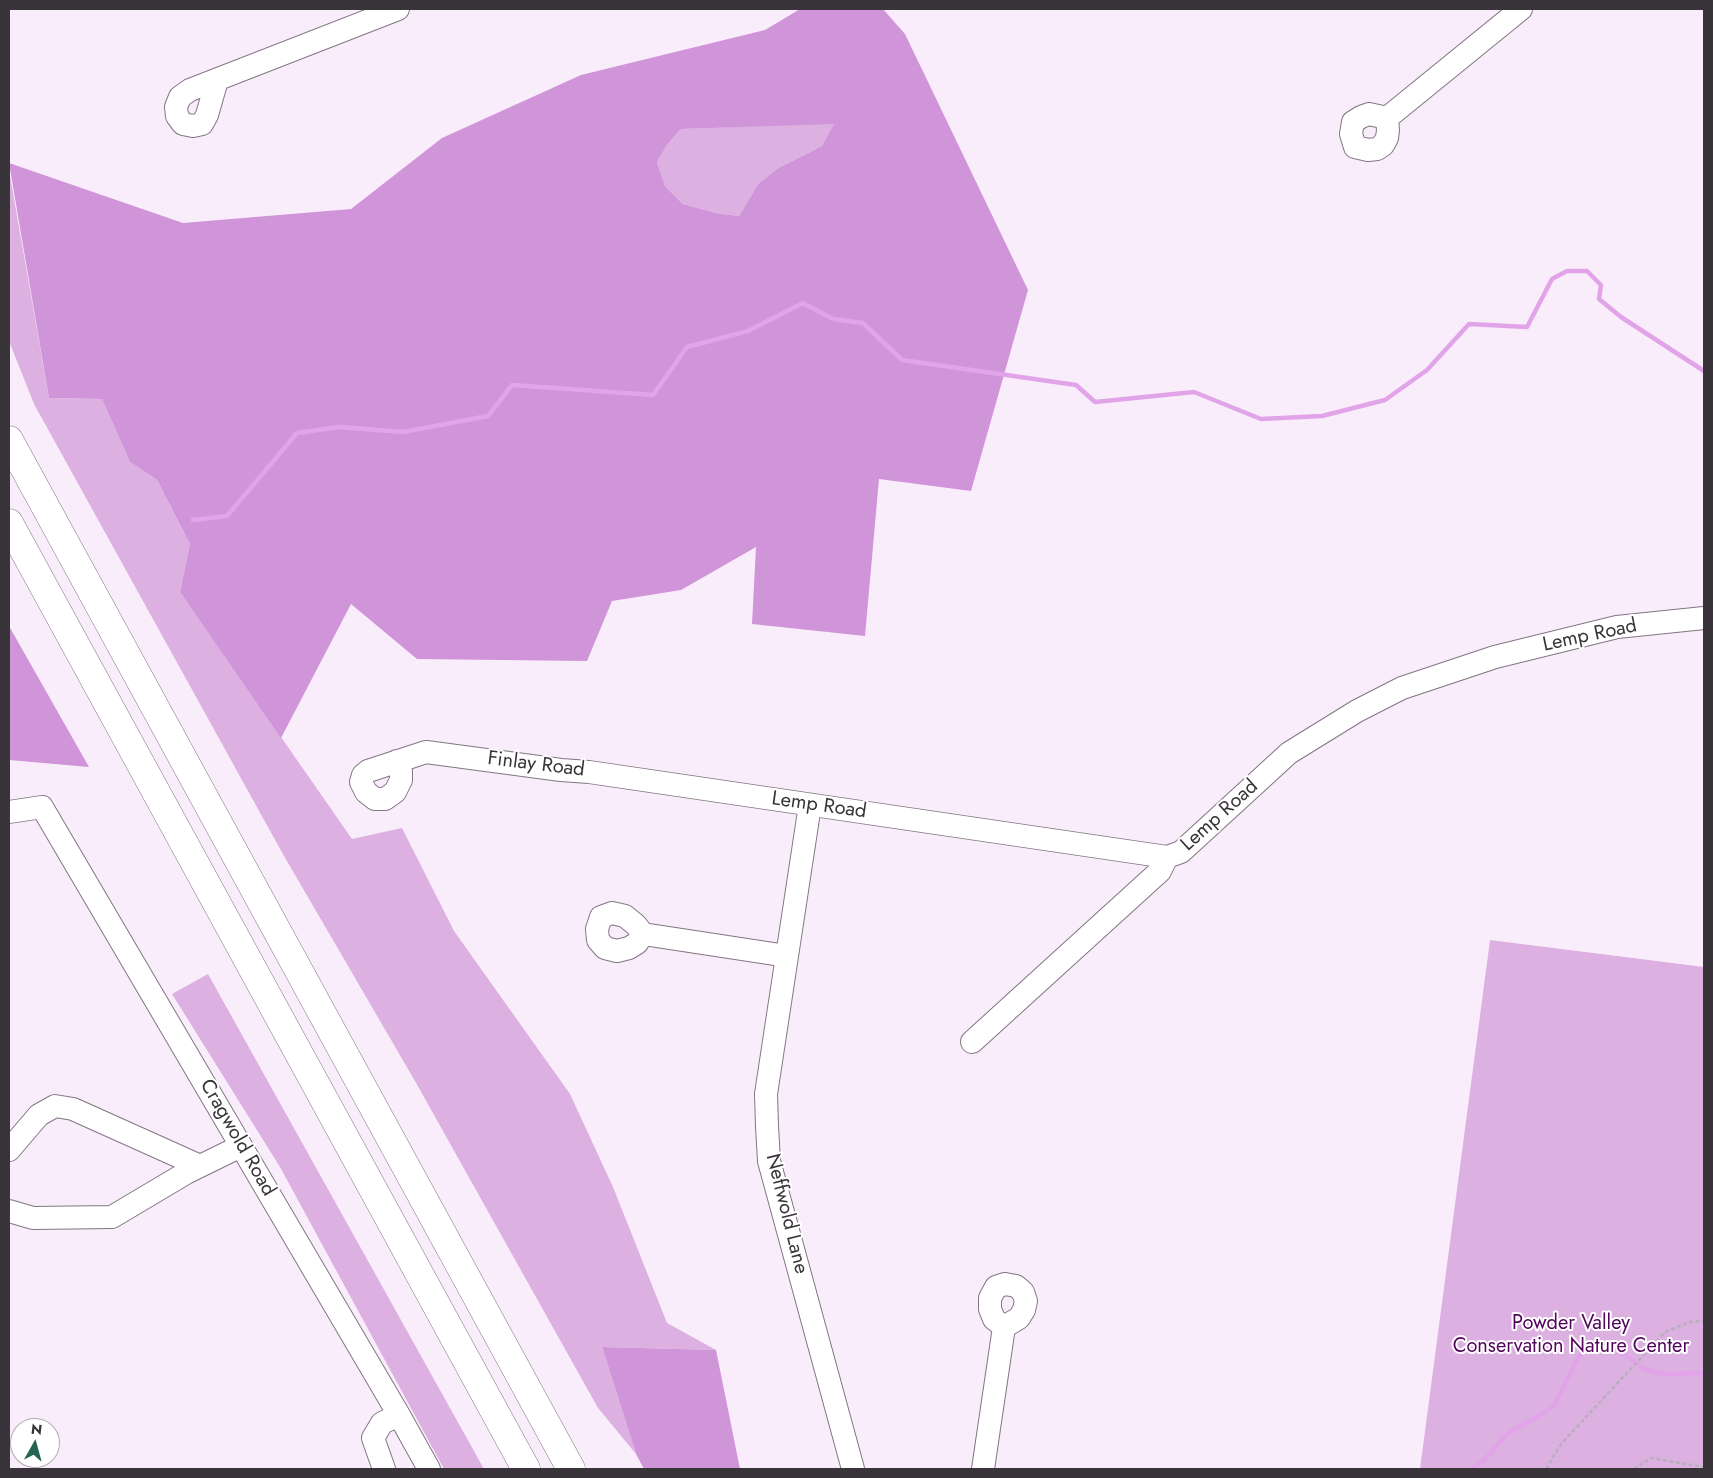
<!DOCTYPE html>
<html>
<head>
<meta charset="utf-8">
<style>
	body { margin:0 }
	#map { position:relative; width:1713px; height:1478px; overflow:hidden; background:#faedfb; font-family:Jost,sans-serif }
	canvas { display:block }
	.frame { position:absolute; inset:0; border:10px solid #39343a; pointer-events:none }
	.north { position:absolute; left:10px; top:1418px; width:50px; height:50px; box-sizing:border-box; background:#fff; border:1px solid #b0aeb0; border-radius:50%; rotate:7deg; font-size:14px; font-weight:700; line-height:20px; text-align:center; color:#39343a }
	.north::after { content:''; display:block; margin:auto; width:18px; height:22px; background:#256452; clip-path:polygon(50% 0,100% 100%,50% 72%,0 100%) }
</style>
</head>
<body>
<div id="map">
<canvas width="1713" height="1478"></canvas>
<div class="frame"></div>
<div class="north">N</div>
</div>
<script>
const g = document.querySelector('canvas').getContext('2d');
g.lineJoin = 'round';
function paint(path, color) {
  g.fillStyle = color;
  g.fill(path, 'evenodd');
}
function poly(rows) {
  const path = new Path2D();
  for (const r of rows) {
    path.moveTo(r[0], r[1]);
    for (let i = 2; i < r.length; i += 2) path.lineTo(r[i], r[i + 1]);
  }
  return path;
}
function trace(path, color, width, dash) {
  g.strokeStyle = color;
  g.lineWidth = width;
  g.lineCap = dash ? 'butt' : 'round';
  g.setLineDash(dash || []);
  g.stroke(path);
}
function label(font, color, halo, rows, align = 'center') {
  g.font = font + ' Jost,sans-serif';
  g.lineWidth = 4;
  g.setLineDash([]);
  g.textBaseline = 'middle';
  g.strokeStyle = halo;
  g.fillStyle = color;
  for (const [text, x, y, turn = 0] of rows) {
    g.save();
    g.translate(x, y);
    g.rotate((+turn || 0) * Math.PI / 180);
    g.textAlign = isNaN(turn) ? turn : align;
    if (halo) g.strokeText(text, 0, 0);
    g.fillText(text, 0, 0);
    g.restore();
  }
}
const green = poly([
	[835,123,822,146,778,168,758,184,739,216,716,213,683,204,665,186,657,162,667,145,681,129],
	[9,170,49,398,102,399,130,462,157,480,190,544,180,592,352,839,402,828,454,931,570,1094,613,1187,667,1323,716,1350,602,1347,636,1454,598,1408,415,1081,284,856,34,404,9,341],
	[1490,940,1704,967,1704,1469,1420,1469],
	[208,974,484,1469,444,1469,280,1167,172,994]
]);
const forest = poly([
	[800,9,883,9,905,34,1028,290,971,491,879,479,865,636,752,624,756,547,681,590,612,601,587,661,417,659,351,604,281,738,180,592,190,544,157,480,130,462,102,399,49,398,9,163,183,223,351,209,442,138,581,75,765,30],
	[834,124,822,146,778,168,758,184,739,216,716,213,683,204,665,186,657,162,667,145,681,129],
	[9,626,89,767,9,760],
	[602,1347,716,1350,740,1469,644,1469,636,1454]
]);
const stream = poly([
	[193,520,227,516,297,433,339,427,403,432,488,416,512,385,653,395,687,347,748,331,803,303,833,319,863,323,902,360,1076,385,1095,402,1194,392,1261,419,1322,416,1385,400,1427,370,1469,324,1527,327,1552,279,1567,271,1587,271,1601,285,1599,299,1621,317,1704,371],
	[1472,1469,1484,1460,1508,1433,1547,1411,1555,1404,1577,1359,1584,1352,1595,1349,1609,1350,1625,1355,1644,1369,1655,1372,1666,1374,1704,1373]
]);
const path = poly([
	[1546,1469,1561,1444,1665,1332,1690,1322,1704,1321],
	[1634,1469,1651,1458,1704,1467]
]);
const minor = poly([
	[217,80,207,115,202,124,193,126,183,124,177,116,176,107,180,97,190,90,398,9],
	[1369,114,1387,118,1388,130,1387,138,1383,145,1377,149,1368,150,1355,147,1351,134,1353,122,1361,117,1369,114],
	[1387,118,1521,9],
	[397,761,401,771,401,780,395,792,385,799,375,799,366,792,361,782,363,775,368,771,426,752,561,770,589,772,1167,857,1181,852,1289,753,1357,711,1402,688,1495,657,1617,627,1704,618],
	[810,805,766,1094,767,1126,769,1161,853,1469],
	[9,812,42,807,399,1415,429,1469],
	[643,934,637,943,629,948,617,951,605,948,598,940,597,929,601,917,612,913,625,916,636,925,643,934,787,956],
	[972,1042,1160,871,1167,857],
	[9,1150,39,1115,55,1106,73,1109,200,1166],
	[9,1211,33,1218,112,1217,186,1173,241,1146],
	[1005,1284,1016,1286,1023,1292,1026,1301,1024,1310,1019,1318,1004,1327,994,1319,990,1309,990,1298,996,1287,1005,1284],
	[384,1469,373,1438,382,1423,399,1415],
	[983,1469,1004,1327]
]);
const highway = poly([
	[9,440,571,1469],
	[9,523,526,1469]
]);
const streetNames = [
	["Lemp Road",1590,636,-12],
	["Finlay Road",536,765,7],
	["Lemp Road",819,806,8],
	["Lemp Road",1220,816,-42],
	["Cragwold Road",237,1138,60],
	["Neffwold Lane",786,1214,76]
];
const parkNames = [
	["Powder Valley",1571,1324],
	["Conservation Nature Center",1571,1347]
];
paint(green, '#ddb0e2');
paint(forest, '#d094d8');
trace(stream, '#e2a4e9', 4.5);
trace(minor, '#827683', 24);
trace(highway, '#827683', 29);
trace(path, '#b9afba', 2.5, [4, 2.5]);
trace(minor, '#fff', 22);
trace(highway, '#fff', 28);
label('20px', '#39343a', '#fff', streetNames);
label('20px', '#52035b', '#fff', parkNames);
</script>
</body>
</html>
